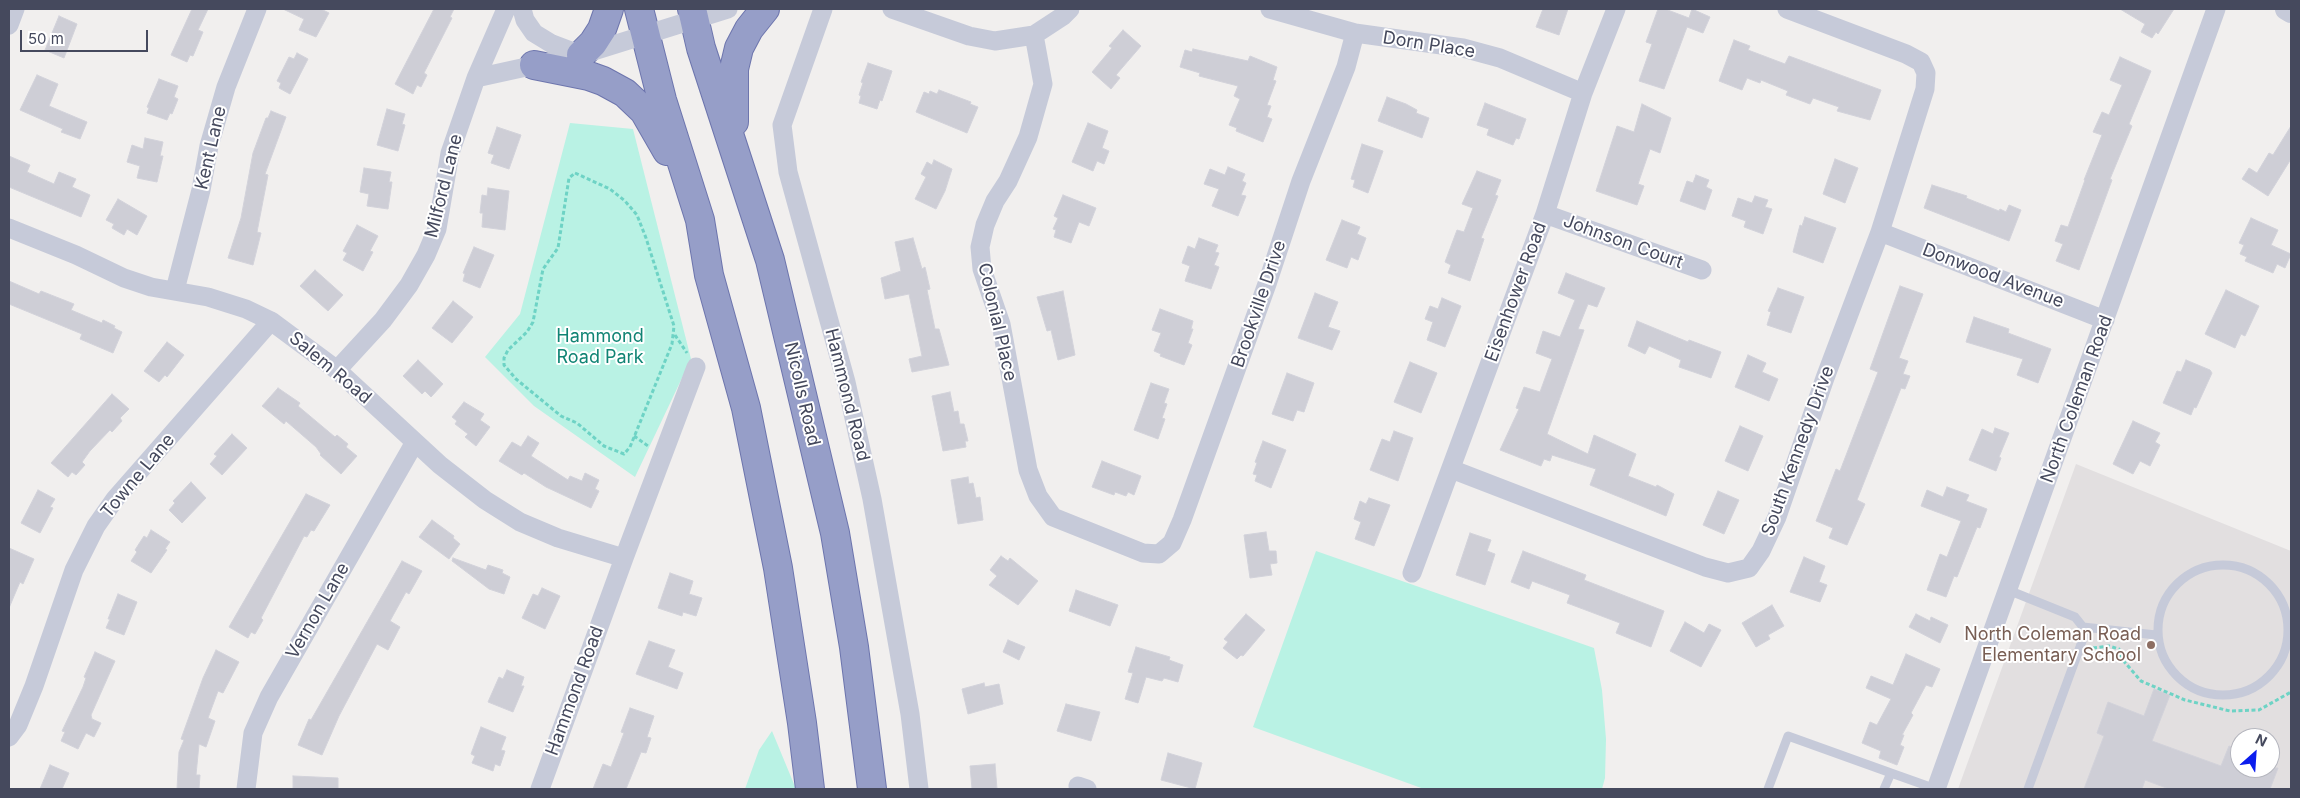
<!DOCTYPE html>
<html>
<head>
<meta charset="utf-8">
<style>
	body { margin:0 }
	#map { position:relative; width:2300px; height:798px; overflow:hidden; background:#f1efee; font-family:Inter,sans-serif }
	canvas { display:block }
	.frame { position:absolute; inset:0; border:10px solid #45495d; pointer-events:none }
	.north { position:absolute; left:2230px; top:728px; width:50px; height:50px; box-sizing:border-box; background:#fff; border:1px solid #b5b6be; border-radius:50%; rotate:26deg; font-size:14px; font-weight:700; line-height:20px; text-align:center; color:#45495d }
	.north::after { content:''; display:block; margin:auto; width:18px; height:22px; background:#0b1dee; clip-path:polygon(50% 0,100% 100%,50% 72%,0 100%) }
	.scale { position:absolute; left:20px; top:30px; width:128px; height:22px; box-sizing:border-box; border:2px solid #45495d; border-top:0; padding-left:6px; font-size:15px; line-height:18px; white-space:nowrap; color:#45495d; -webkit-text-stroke:4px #fff; paint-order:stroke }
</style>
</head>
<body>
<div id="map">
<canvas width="2300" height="798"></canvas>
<div class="frame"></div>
<div class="north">N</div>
<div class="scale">50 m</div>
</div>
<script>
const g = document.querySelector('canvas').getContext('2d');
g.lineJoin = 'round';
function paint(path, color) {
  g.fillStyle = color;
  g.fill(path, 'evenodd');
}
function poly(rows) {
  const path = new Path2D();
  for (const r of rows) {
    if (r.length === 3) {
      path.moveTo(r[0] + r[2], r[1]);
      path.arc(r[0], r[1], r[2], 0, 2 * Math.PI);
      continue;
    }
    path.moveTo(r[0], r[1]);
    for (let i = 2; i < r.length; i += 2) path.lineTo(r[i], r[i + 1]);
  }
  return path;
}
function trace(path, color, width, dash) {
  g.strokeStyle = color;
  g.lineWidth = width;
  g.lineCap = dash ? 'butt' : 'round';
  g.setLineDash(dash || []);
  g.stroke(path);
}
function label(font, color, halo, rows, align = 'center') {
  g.font = font + ' Inter,sans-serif';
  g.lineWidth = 4;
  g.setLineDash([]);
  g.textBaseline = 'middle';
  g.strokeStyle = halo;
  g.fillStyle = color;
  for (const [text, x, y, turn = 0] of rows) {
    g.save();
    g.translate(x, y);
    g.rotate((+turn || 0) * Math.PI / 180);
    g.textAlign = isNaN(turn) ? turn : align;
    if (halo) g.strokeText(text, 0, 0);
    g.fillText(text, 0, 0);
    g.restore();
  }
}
const education = poly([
	[2076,464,2291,551,2291,789,1958,789],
	[2240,738,2270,738,2270,768,2240,768]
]);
const green = poly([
	[570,123,633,129,691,359,635,477,534,406,485,357,520,314],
	[1316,551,1594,648,1602,690,1606,739,1605,778,1602,789,1424,789,1253,727],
	[772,731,796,789,745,789,759,750]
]);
const building = poly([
	[192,9,208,9,198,30,203,32,193,56,190,55,187,62,171,55,192,9],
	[283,9,321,9,329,13,316,37,299,30,304,19,283,9],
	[434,9,454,9,450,17,452,18,424,73,427,75,421,87,417,85,413,94,395,84,434,9],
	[1543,9,1568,9,1559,35,1536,27,1543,9],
	[1658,9,1665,9,1689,18,1692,9,1710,17,1703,33,1687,27,1664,89,1639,81,1652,44,1646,42,1658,9],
	[2120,9,2174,9,2158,34,2156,32,2152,38,2141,32,2145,24,2120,9],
	[59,16,77,24,64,58,45,50,59,16],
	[1123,30,1141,46,1116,75,1120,78,1111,89,1092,72,1112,48,1109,46,1123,30],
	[1734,40,1750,46,1748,50,1785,64,1789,56,1881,90,1870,120,1837,111,1839,107,1813,98,1810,104,1786,95,1788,91,1761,80,1760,83,1747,78,1742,90,1719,81,1734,40],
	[1193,49,1248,61,1250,56,1277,67,1273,80,1276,81,1267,105,1271,106,1267,117,1272,119,1263,142,1236,131,1237,128,1229,125,1240,99,1234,96,1238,86,1199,76,1200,73,1180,67,1185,50,1192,52,1193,49],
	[297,53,308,59,290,94,279,88,281,83,277,81,289,57,294,59,297,53],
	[2120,57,2151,71,2129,124,2132,126,2110,179,2112,180,2079,270,2056,261,2063,244,2055,241,2061,225,2068,227,2085,180,2084,180,2102,135,2093,132,2102,112,2109,115,2122,85,2110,80,2120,57],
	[868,63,892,71,882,101,880,100,877,109,859,103,861,96,859,95,863,83,861,82,868,63],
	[37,75,58,84,49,106,87,122,80,139,61,132,63,129,20,110,37,75],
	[159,79,178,86,174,97,178,99,172,114,170,113,167,120,147,113,149,108,147,107,159,79],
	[939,90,971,102,970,104,978,107,967,133,916,112,924,92,929,94,930,91,937,94,939,90],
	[1387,97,1406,104,1417,110,1416,113,1429,118,1422,138,1378,121,1387,97],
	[1485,103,1526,119,1519,139,1516,138,1513,145,1487,135,1489,129,1477,125,1485,103],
	[1642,104,1671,118,1660,153,1650,149,1638,184,1644,186,1637,205,1596,191,1617,126,1634,132,1642,104],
	[387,109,405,114,402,124,405,125,398,151,377,145,387,109],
	[271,111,286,117,265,174,268,175,257,232,261,233,253,265,228,258,241,218,253,153,266,118,268,118,271,111],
	[1088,123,1108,131,1102,148,1109,151,1104,164,1097,161,1093,171,1072,162,1088,123],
	[2291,126,2291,159,2268,196,2242,179,2249,168,2257,173,2269,153,2273,155,2291,126],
	[497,127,521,135,509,169,491,163,494,155,488,153,497,127],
	[145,138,163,142,160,156,163,156,157,182,137,178,140,166,127,162,132,145,143,149,145,138],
	[1362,144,1383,151,1368,193,1353,187,1355,180,1351,179,1362,144],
	[9,156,30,165,27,172,54,184,59,172,76,179,72,187,90,195,81,217,9,187,9,156],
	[1835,159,1858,168,1845,203,1823,194,1835,159],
	[934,160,952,169,945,191,936,209,915,199,926,177,921,174,927,162,932,165,934,160],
	[1228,167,1245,174,1242,181,1246,183,1241,195,1246,196,1238,216,1212,206,1219,189,1204,184,1210,169,1225,175,1228,167],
	[364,168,391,172,389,182,392,182,388,209,367,206,369,194,360,192,364,168],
	[1477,171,1501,180,1495,195,1498,196,1481,238,1484,239,1470,281,1448,273,1451,265,1445,262,1457,230,1464,232,1473,208,1462,204,1477,171],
	[1696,175,1709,180,1706,187,1712,190,1705,210,1680,201,1687,181,1693,183,1696,175],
	[1932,185,1967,196,1966,198,1999,211,2000,209,2006,212,2009,205,2021,210,2009,241,1924,208,1932,185],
	[488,188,509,191,505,230,482,227,483,213,480,213,482,195,487,196,488,188],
	[1063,195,1096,208,1089,226,1079,222,1071,243,1054,237,1056,230,1053,229,1058,218,1054,216,1063,195],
	[1755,196,1768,200,1765,207,1772,209,1763,234,1744,227,1746,221,1732,216,1738,198,1752,203,1755,196],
	[118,199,147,216,137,235,127,229,124,235,112,228,114,224,106,220,118,199],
	[1805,217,1836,228,1823,263,1793,252,1800,225,1802,226,1805,217],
	[2251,218,2278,230,2271,245,2291,254,2285,268,2277,264,2273,273,2245,261,2247,257,2240,254,2244,245,2239,243,2251,218],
	[1342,220,1360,227,1357,234,1366,238,1358,260,1351,257,1347,268,1326,260,1342,220],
	[357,225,378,236,370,251,373,252,363,271,343,260,347,253,343,251,357,225],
	[913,238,922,269,925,267,930,289,927,290,935,329,939,329,949,365,912,372,909,359,922,356,909,294,885,299,881,278,901,271,895,242,913,238],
	[1199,238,1218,245,1215,252,1219,253,1214,265,1219,267,1211,289,1185,281,1190,266,1182,263,1188,246,1195,249,1199,238],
	[474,247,494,255,480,288,463,281,465,274,463,273,474,247],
	[315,270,343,295,328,311,300,286,315,270],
	[1566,273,1605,288,1597,307,1588,304,1578,329,1584,330,1547,434,1588,454,1594,435,1636,454,1628,476,1656,487,1657,485,1674,494,1666,516,1590,485,1596,469,1552,455,1550,461,1544,459,1541,466,1500,450,1519,409,1516,408,1524,387,1540,392,1552,359,1536,353,1543,331,1560,337,1575,300,1558,293,1566,273],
	[9,281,39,294,41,291,74,304,71,310,102,323,103,320,115,326,114,328,122,332,113,353,80,339,82,334,9,304,9,281],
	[1900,286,1923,294,1899,358,1908,361,1903,374,1910,376,1905,389,1901,388,1857,500,1865,504,1847,545,1829,538,1833,528,1816,521,1836,469,1840,471,1878,372,1870,369,1900,286],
	[1778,288,1804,297,1791,333,1767,325,1771,312,1768,311,1778,288],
	[2226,290,2259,306,2245,336,2241,334,2235,348,2205,334,2226,290],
	[1063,291,1075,355,1058,360,1051,330,1047,331,1037,297,1063,291],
	[1315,293,1338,302,1328,327,1340,331,1332,350,1298,338,1315,293],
	[1442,298,1461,306,1445,347,1427,340,1433,322,1425,319,1430,306,1438,309,1442,298],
	[453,301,473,317,452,343,432,328,453,301],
	[1160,309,1193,321,1191,329,1193,329,1188,343,1192,345,1184,365,1160,356,1161,354,1154,351,1161,333,1152,330,1160,309],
	[1974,317,2009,329,2008,333,2051,349,2038,383,2017,375,2023,359,1966,342,1974,317],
	[1637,321,1688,342,1689,340,1721,352,1711,378,1679,367,1681,360,1649,346,1645,354,1628,346,1637,321],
	[167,342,184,355,167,377,165,375,159,382,144,371,167,342],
	[1748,355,1766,363,1762,372,1778,379,1769,401,1735,387,1748,355],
	[418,360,443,384,431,397,425,391,422,394,403,376,418,360],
	[2186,360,2210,370,2212,373,2196,408,2194,407,2191,415,2163,403,2177,371,2181,372,2186,360],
	[1410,362,1437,373,1421,413,1394,402,1410,362],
	[1287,373,1314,383,1304,412,1297,410,1293,421,1272,414,1287,373],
	[1151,383,1169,389,1164,403,1167,404,1162,418,1165,419,1158,439,1134,430,1151,383],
	[278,388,300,403,298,406,329,432,335,437,337,435,348,444,346,447,357,456,341,474,320,455,321,454,316,447,286,421,284,424,262,406,278,388],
	[950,392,954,412,958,411,960,424,964,424,968,441,965,441,966,447,943,451,932,396,950,392],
	[112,394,129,409,120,418,122,421,112,432,110,430,90,451,82,462,85,465,76,475,72,472,68,477,51,463,112,394],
	[464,402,484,414,480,420,490,427,476,446,465,437,468,434,455,424,457,421,452,417,464,402],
	[2133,421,2160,433,2155,442,2160,445,2150,466,2140,461,2133,474,2113,464,2133,421],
	[1740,426,1763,436,1748,471,1725,461,1740,426],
	[1995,428,2009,433,1999,457,2001,458,1996,471,1969,460,1982,429,1993,434,1995,428],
	[1394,431,1413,438,1398,481,1370,470,1382,439,1390,442,1394,431],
	[232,434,247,448,222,475,210,464,217,456,214,454,232,434],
	[528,436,539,443,531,456,568,480,570,476,582,481,585,473,599,480,595,489,599,491,591,508,546,487,524,473,522,475,499,461,512,442,521,447,528,436],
	[1263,441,1286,450,1271,488,1255,481,1257,475,1253,474,1257,463,1255,462,1263,441],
	[1102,461,1141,476,1134,495,1128,492,1126,496,1115,492,1114,495,1092,487,1102,461],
	[968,477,969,484,973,483,976,498,980,497,983,520,958,524,951,480,968,477],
	[191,482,206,498,182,523,169,510,175,503,173,501,191,482],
	[1947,487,1969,495,1966,501,1987,509,1980,528,1977,527,1957,577,1954,576,1946,597,1927,590,1940,554,1947,557,1961,521,1921,506,1927,490,1943,497,1947,487],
	[38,490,55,499,50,507,53,508,40,533,21,523,38,490],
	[1718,491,1739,500,1724,534,1703,525,1718,491],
	[306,494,330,505,314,531,311,530,307,537,304,536,261,618,263,620,255,634,251,632,248,638,229,627,306,494],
	[1369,498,1390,505,1374,546,1355,539,1361,522,1354,519,1360,501,1366,504,1369,498],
	[432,520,454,536,453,538,460,544,449,559,419,537,432,520],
	[151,530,170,542,165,549,167,550,151,573,131,561,137,552,135,550,144,536,147,538,151,530],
	[1266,532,1269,551,1276,551,1277,563,1270,564,1272,575,1250,578,1244,535,1266,532],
	[1470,533,1491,540,1487,551,1495,554,1485,585,1456,575,1470,533],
	[9,548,34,559,23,584,20,582,9,608,9,548],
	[1523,551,1586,575,1584,580,1664,611,1651,647,1616,633,1620,623,1567,603,1570,595,1532,581,1529,589,1511,582,1523,551],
	[1001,556,1008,561,1010,558,1038,581,1018,605,989,585,997,576,990,570,1001,556],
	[1804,557,1825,566,1819,582,1827,585,1820,602,1790,592,1804,557],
	[453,558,486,570,488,565,503,570,502,573,510,577,504,594,489,589,452,561,453,558],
	[402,561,422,571,409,594,406,592,390,621,400,627,388,650,377,644,339,716,322,755,298,745,309,719,311,720,402,561],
	[670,573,693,581,689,594,702,598,696,616,683,612,682,616,658,608,670,573],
	[542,588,560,596,545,629,522,618,533,594,538,596,542,588],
	[1076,590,1118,605,1110,626,1069,611,1076,590],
	[118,594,137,602,124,635,106,628,110,619,108,619,118,594],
	[1772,605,1784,626,1768,635,1770,639,1756,647,1742,623,1772,605],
	[1246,614,1265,630,1243,656,1241,655,1237,659,1223,648,1228,642,1224,639,1246,614],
	[1916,614,1930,621,1931,617,1948,625,1940,643,1909,627,1916,614],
	[1685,622,1704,633,1709,624,1721,630,1701,667,1670,651,1685,622],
	[1008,640,1025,647,1019,660,1003,652,1008,640],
	[649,641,675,650,668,667,683,673,677,689,636,674,649,641],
	[1136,647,1170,657,1169,660,1183,665,1178,682,1164,678,1162,681,1146,677,1138,703,1125,699,1133,673,1128,672,1136,647],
	[216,650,239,662,223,693,218,691,208,718,215,721,206,747,199,744,196,775,200,775,199,789,177,789,179,752,184,740,181,739,203,678,216,650],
	[95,652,115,661,91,715,92,719,101,723,94,737,86,733,78,749,61,741,65,732,62,731,83,687,86,678,84,677,95,652],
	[1906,654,1940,669,1932,687,1926,685,1911,713,1913,715,1902,735,1904,735,1900,745,1904,747,1897,765,1879,758,1881,751,1862,743,1870,722,1877,725,1891,699,1866,688,1871,676,1893,685,1906,654],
	[507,670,524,677,521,686,524,686,513,712,488,702,499,677,503,679,507,670],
	[984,683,985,687,999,684,1003,704,968,714,962,689,984,683],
	[2154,689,2170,695,2152,741,2221,766,2229,746,2240,750,2240,768,2278,768,2270,789,2169,789,2145,780,2142,789,2084,789,2104,736,2097,733,2108,702,2144,716,2154,689],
	[1066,704,1100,712,1091,741,1057,731,1066,704],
	[630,708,654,716,647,737,651,738,646,753,641,752,626,789,593,789,603,764,611,767,624,733,621,732,630,708],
	[481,727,506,737,501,750,505,751,500,766,495,764,493,771,472,763,475,756,471,754,481,727],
	[1168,753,1202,763,1195,789,1161,780,1168,753],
	[995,764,997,789,972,789,970,766,995,764],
	[50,765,69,773,62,789,40,789,50,765],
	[293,776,338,778,338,789,293,789,293,776]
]);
const path = poly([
	[575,173,610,189,625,201,637,215,646,238,674,326,672,344,630,447,624,454,604,446,577,423,561,416,516,379,504,365,504,358,508,350,527,332,533,322,543,269,558,248,569,178,575,173],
	[675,335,687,353],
	[634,436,648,446],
	[2093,648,2109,646,2119,649,2121,658,2141,681,2185,700,2230,711,2259,710,2291,692]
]);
const service = poly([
	[2223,630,65],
	[2008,590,2075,617,2083,627,2084,636,2028,789],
	[2083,627,2156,635],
	[1891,773,1936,789],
	[1768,789,1788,736,1891,773,1884,789]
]);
const minor = poly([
	[522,9,525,20,534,33,552,44,581,55],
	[823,9,782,125,788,172,846,382,872,499,910,714,919,789],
	[892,9,969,36,995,41,1034,35,1063,16,1070,9],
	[1270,9,1355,33,1463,48,1500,58,1583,93],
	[9,25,15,9],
	[1034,35,1043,84,1028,137,1008,181,995,201,985,225,980,247,982,269,1001,324,1028,470,1038,496,1053,517,1143,553,1159,554,1172,543,1182,520,1267,284,1301,181,1346,67,1355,33],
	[476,78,581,55,728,9],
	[1545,214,1702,270],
	[9,228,76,255,124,278,151,287,208,297,246,309,271,321,337,370,440,465,485,500,520,522,558,538,624,558],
	[1880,232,2105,320],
	[175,290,201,190,209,146,226,87,257,9],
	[337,370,383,320,409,285,426,255,437,229,450,153,476,78,506,9],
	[1451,469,1705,567,1728,573,1749,568,1761,551,1777,517,1825,378,1880,232,1925,89,1926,73,1921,62,1906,54,1787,9],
	[1412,573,1545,214,1583,93,1616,9],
	[9,737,18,725,34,686,74,570,96,526,115,499,271,321],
	[1078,786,1087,789],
	[246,789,253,733,269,697,415,442],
	[540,789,624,558,696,367],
	[1936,789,2216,9]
]);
const tertiary = poly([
	[2286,9,2291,12]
]);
const trunk = poly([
	[639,9,662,100,700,220,709,275,746,408,778,568,802,723,810,789],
	[692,9,701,48,770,260,835,533,854,647,872,789],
	[581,55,593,43,602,29,609,9],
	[534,65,589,76,603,81,625,93,644,111,667,151],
	[734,122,734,69,739,48,749,29,765,9]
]);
const markers = [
	[2151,645,5,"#8d6e63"]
];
const streetNames = [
	["Dorn Place",1429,45,9],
	["Kent Lane",211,148,-77],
	["Milford Lane",444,186,-76],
	["Johnson Court",1623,242,20],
	["Donwood Avenue",1993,276,21],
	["Eisenhower Road",1516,292,-70],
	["Brookville Drive",1259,304,-71],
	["Colonial Place",997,322,77],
	["Salem Road",330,368,40],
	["Nicolls Road",802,394,77],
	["Hammond Road",847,395,76],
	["North Coleman Road",2077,399,-70],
	["South Kennedy Drive",1798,451,-70],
	["Towne Lane",138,476,-50],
	["Vernon Lane",318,611,-60],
	["Hammond Road",575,691,-70]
];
const parkNames = [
	["Hammond",600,337],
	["Road Park",600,358]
];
const educationNames = [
	["North Coleman Road",2141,635],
	["Elementary School",2141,656]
];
paint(education, '#e2dfe0');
paint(green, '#b9f2e4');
paint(building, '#ceced6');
trace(building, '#d2d2da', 1);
trace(trunk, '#6d75ad', 30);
trace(path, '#6ed3c5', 3, [4, 2.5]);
trace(service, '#c6cad9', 9);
trace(minor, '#c6cad9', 19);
trace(tertiary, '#c6cad9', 22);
trace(trunk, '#969ec8', 28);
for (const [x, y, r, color] of markers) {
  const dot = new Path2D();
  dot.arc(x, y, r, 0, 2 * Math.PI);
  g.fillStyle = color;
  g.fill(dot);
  trace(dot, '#fff', 2);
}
label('18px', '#45495d', '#fff', streetNames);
label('18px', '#108474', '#fff', parkNames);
label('18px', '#785e54', '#fff', educationNames, 'right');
</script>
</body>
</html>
